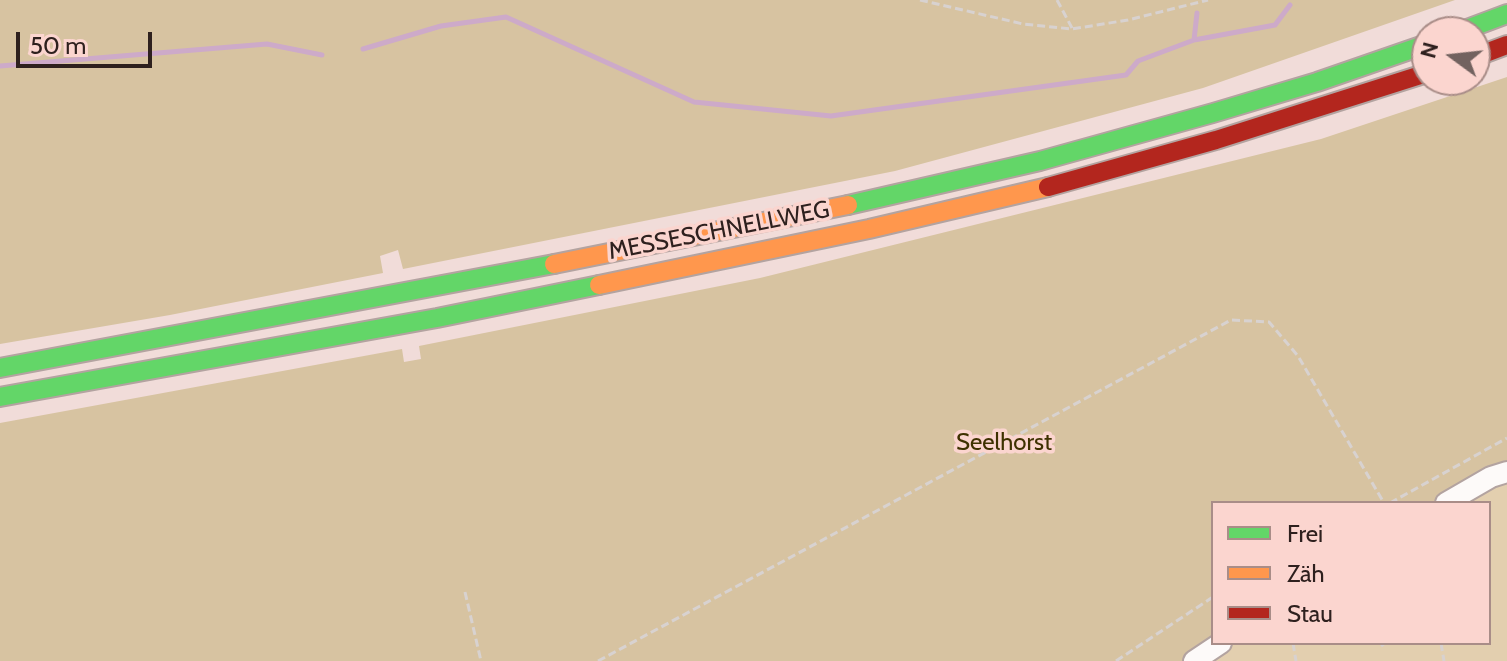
<!DOCTYPE html>
<html>
<head>
<meta charset="utf-8">
<style>
	body { margin:0 }
	#map { position:relative; width:1507px; height:661px; overflow:hidden; background:#f1dcd9; font-family:Cabin,sans-serif }
	canvas { display:block }
	.legend { position:absolute; left:1211px; top:501px; width:280px; height:144px; box-sizing:border-box; background:#fbd5cf; border:2px solid #a98d88; margin:0; padding:10px 14px; list-style:none; font-size:24px; color:#2e201e }
	.legend li { display:flex; align-items:center; gap:16px; height:40px }
	.legend b { width:40px; border:2px solid #a98d88 }
	.north { position:absolute; left:1411px; top:16px; width:80px; height:80px; box-sizing:border-box; background:#fbd5cf; border:2px solid #a98d88; border-radius:50%; rotate:285deg; font-size:22px; font-weight:700; line-height:32px; text-align:center; color:#2e201e }
	.north::after { content:''; display:block; margin:auto; width:28px; height:36px; background:#72625f; clip-path:polygon(50% 0,100% 100%,50% 72%,0 100%) }
	.scale { position:absolute; left:16px; top:32px; width:136px; height:36px; box-sizing:border-box; border:4px solid #2e201e; border-top:0; padding-left:10px; font-size:24px; line-height:28px; white-space:nowrap; color:#2e201e; -webkit-text-stroke:6px #fbd5cf; paint-order:stroke }
</style>
</head>
<body>
<div id="map">
<canvas width="1507" height="661"></canvas>
<ul class="legend">
<li><b style="height:10px;background:#63d668"></b>Frei</li>
<li><b style="height:10px;background:#ff974d"></b>Zäh</li>
<li><b style="height:10px;background:#b3261e"></b>Stau</li>
</ul>
<div class="north">N</div>
<div class="scale">50 m</div>
</div>
<script>
const g = document.querySelector('canvas').getContext('2d');
g.lineJoin = 'round';
function paint(path, color) {
  g.fillStyle = color;
  g.fill(path, 'evenodd');
}
function poly(rows) {
  const path = new Path2D();
  for (const r of rows) {
    path.moveTo(r[0], r[1]);
    for (let i = 2; i < r.length; i += 2) path.lineTo(r[i], r[i + 1]);
  }
  return path;
}
function trace(path, color, width, dash) {
  g.strokeStyle = color;
  g.lineWidth = width;
  g.lineCap = dash ? 'butt' : 'round';
  g.setLineDash(dash || []);
  g.stroke(path);
}
function label(font, color, halo, rows, align = 'center') {
  g.font = font + ' Cabin,sans-serif';
  g.lineWidth = 7;
  g.setLineDash([]);
  g.textBaseline = 'middle';
  g.strokeStyle = halo;
  g.fillStyle = color;
  for (const [text, x, y, turn = 0] of rows) {
    g.save();
    g.translate(x, y);
    g.rotate((+turn || 0) * Math.PI / 180);
    g.textAlign = isNaN(turn) ? turn : align;
    if (halo) g.strokeText(text, 0, 0);
    g.fillText(text, 0, 0);
    g.restore();
  }
}
const green = poly([
	[1507,472,1507,661,1194,661,1221,643,1489,643,1489,503,1446,503]
]);
const forest = poly([
	[0,0,1455,0,1203,88,895,171,403,269,398,250,380,256,383,273,170,315,0,344],
	[1507,77,1507,472,1446,503,1213,503,1213,643,1194,661,0,661,0,423,402,349,404,362,421,359,419,346,760,278,1321,139]
]);
const stream = poly([
	[1194,40,1275,25,1290,5],
	[363,49,441,26,506,17,694,102,831,116,1126,75,1138,61,1194,40,1197,13],
	[0,66,267,44,322,55]
]);
const path = poly([
	[920,0,1023,24,1072,29,1128,20,1208,0],
	[1057,0,1072,28],
	[1390,503,1507,438],
	[465,592,481,661],
	[1293,643,1296,661],
	[1441,643,1444,661],
	[1381,646,1385,643],
	[598,661,1231,320,1269,322,1298,356,1384,503],
	[1116,661,1213,597]
]);
const street = poly([
	[1446,503,1491,477,1507,472],
	[1194,661,1221,643]
]);
const fast = poly([
	[1459,32,1507,14],
	[848,205,1040,161,1213,113,1317,82,1427,44],
	[0,368,554,264],
	[0,397,437,318,599,285]
]);
const slow = poly([
	[554,264,848,205],
	[599,285,869,229,1048,187]
]);
const jam = poly([
	[1475,57,1507,45],
	[1048,187,1216,140,1427,73]
]);
const streetNames = [
	["MESSESCHNELLWEG",719,231,-11]
];
const parkNames = [
	["Seelhorst",1004,443]
];
paint(green, '#e3cfaf');
paint(forest, '#d7c3a1');
trace(stream, '#cdaac9', 5);
trace(street, '#b3a3a0', 24);
trace(fast, '#b3a3a0', 22);
trace(slow, '#b3a3a0', 22);
trace(jam, '#b3a3a0', 22);
trace(path, '#d8d2d0', 3, [8, 4]);
trace(street, '#fdfaf9', 20);
trace(fast, '#63d668', 18);
trace(slow, '#ff974d', 18);
trace(jam, '#b3261e', 18);
label('24px', '#2e201e', '#fbd5cf', streetNames);
label('24px', '#3e3100', '#fbd5cf', parkNames);
</script>
</body>
</html>
